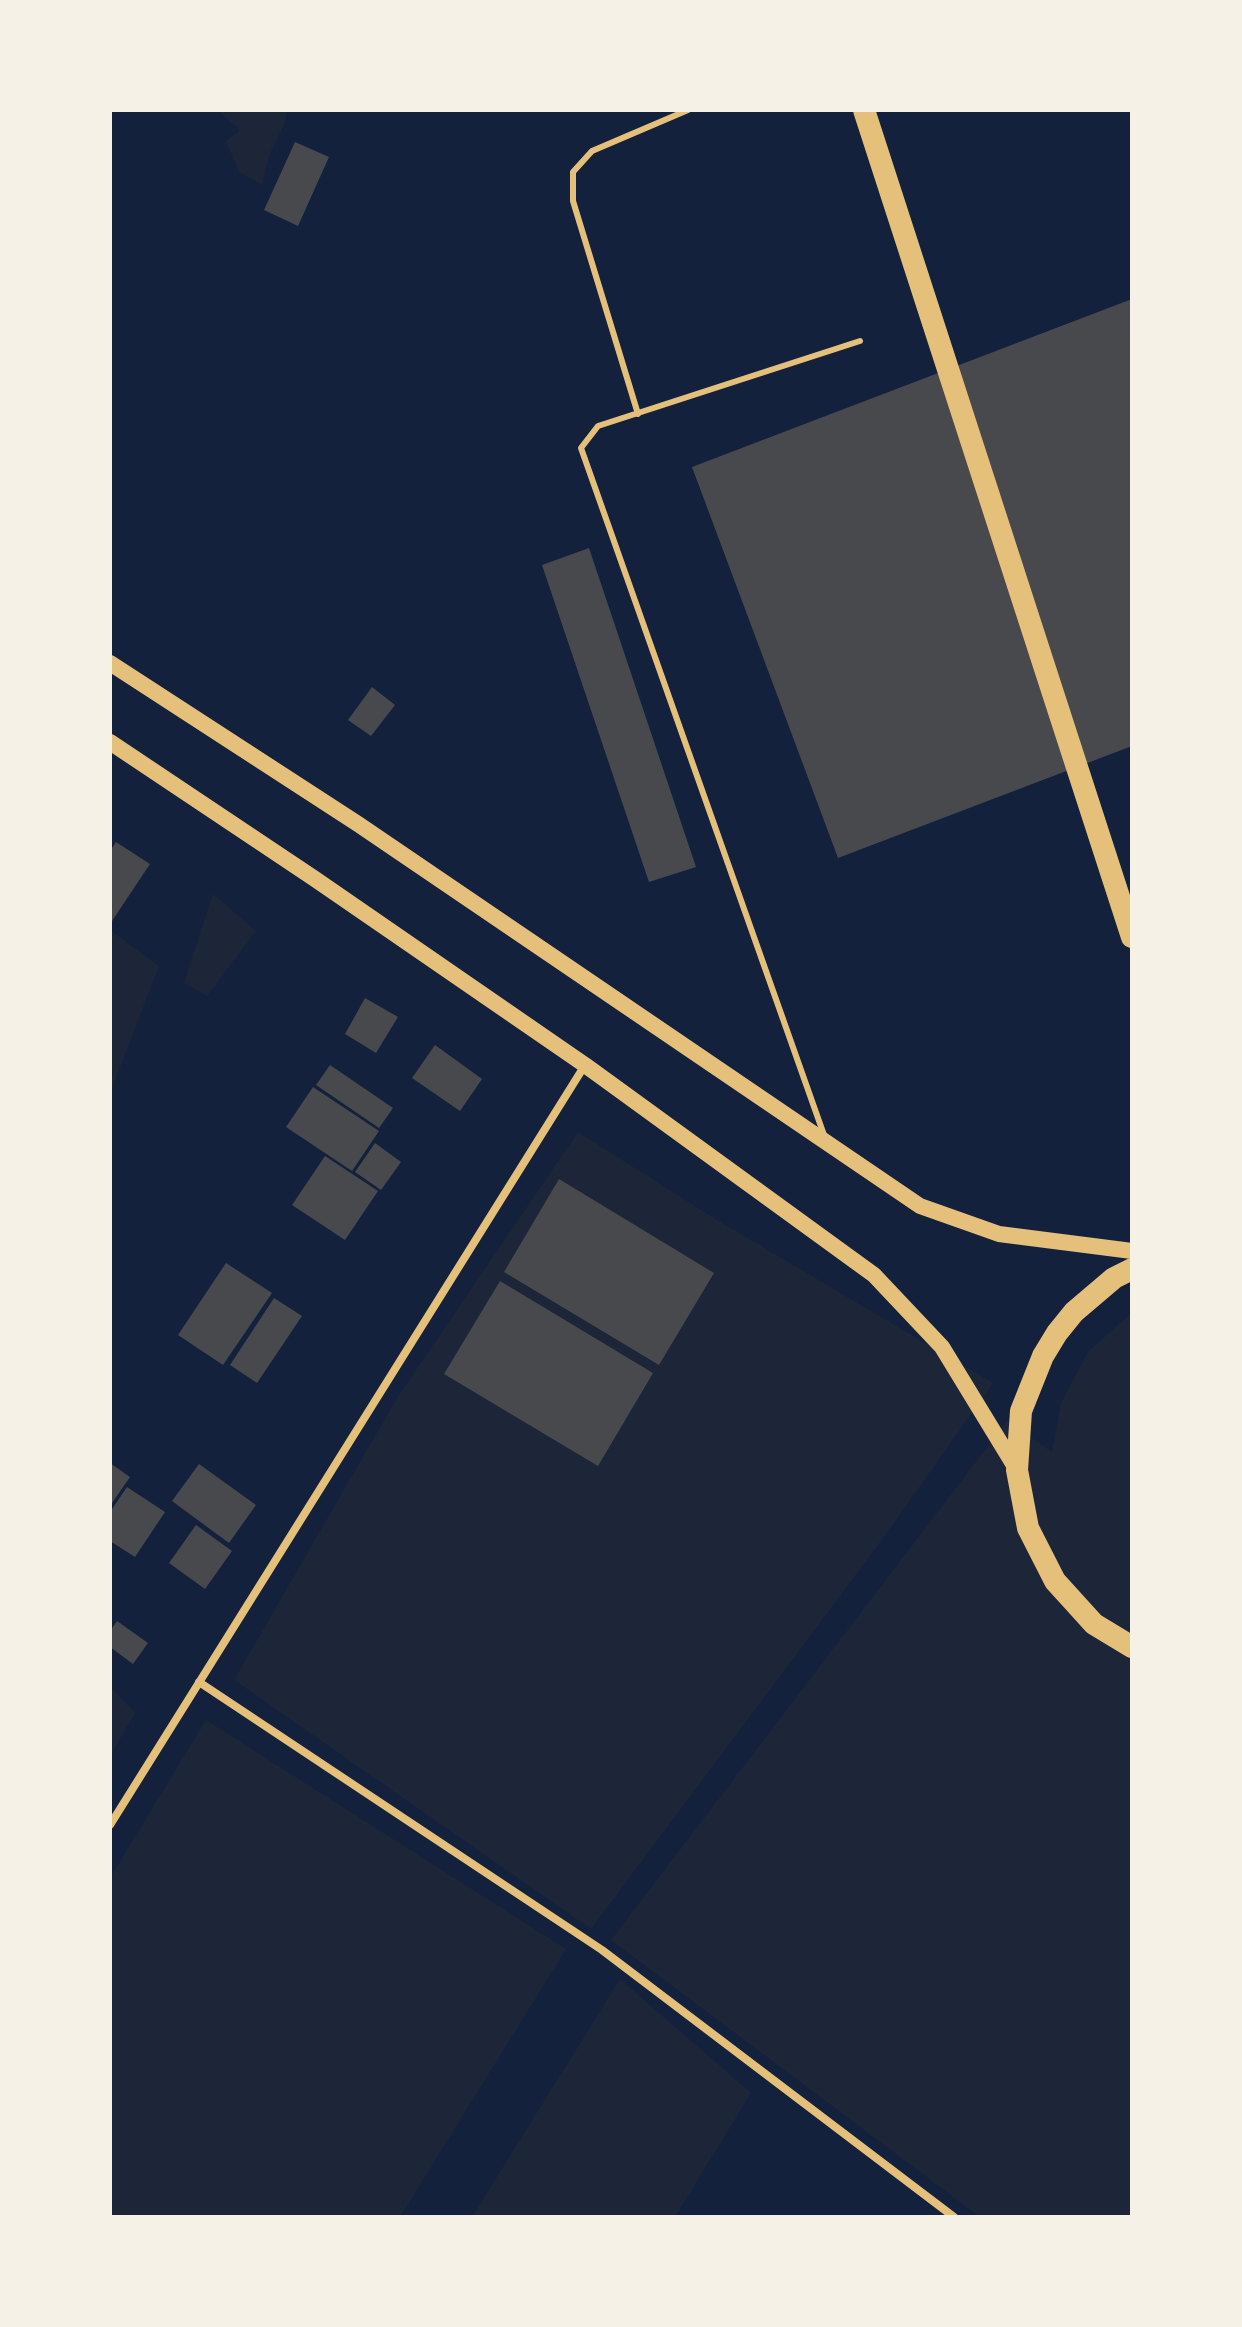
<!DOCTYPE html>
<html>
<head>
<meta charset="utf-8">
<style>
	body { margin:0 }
	#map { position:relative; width:1242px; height:2327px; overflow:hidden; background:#14213d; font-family:Jost,sans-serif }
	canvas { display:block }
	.frame { position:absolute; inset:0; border:112px solid #f6f1e7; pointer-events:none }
</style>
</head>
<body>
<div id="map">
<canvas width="1242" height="2327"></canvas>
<div class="frame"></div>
</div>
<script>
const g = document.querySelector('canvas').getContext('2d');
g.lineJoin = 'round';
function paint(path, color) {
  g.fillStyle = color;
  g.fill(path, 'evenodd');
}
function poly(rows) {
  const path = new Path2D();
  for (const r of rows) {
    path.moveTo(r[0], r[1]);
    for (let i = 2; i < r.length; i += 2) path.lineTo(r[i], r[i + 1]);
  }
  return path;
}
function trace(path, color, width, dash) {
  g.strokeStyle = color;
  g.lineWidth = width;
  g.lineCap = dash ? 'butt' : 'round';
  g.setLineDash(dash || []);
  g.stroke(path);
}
const green = poly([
	[217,110,287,110,285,122,269,156,262,185,239,172,226,141,240,130],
	[213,894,256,931,207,996,184,983],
	[110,930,159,966,110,1094],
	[578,1132,717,1220,993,1383,881,1541,591,1929,234,1680,397,1398],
	[1132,1312,1132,2217,980,2217,611,1940,1007,1421,1052,1452,1061,1403,1088,1352],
	[110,1686,135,1713,110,1756],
	[206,1720,566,1949,400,2217,110,2217,110,1878],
	[620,1979,751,2093,675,2217,472,2217]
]);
const building = poly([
	[295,142,329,157,298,226,264,210],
	[1132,299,1132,746,838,858,692,467],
	[589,548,696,867,649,882,542,565],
	[372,687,395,705,371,736,348,720],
	[116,842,150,864,110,924,110,851],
	[365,998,398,1017,376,1053,345,1034],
	[435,1045,482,1079,460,1111,412,1078],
	[330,1065,393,1108,379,1128,316,1085],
	[313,1087,379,1131,352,1171,286,1127],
	[375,1143,401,1162,381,1190,355,1172],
	[325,1156,378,1191,345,1240,292,1205],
	[559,1179,714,1273,659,1365,504,1272],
	[226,1263,272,1293,223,1365,178,1335],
	[500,1281,653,1373,598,1466,444,1374],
	[274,1298,302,1316,257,1383,230,1365],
	[110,1463,130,1477,110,1506],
	[199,1464,256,1505,229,1543,172,1501],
	[127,1487,165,1512,135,1557,110,1541,110,1512],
	[196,1525,232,1551,205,1589,169,1563],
	[117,1621,148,1643,133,1664,110,1647,110,1631]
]);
const service = poly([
	[638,414,573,201,573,172,592,151,688,110],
	[824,1135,581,448,598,426,860,341]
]);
const minor = poly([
	[199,1682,602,1950,954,2217],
	[110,1825,585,1065]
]);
const secondary = poly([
	[110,663,358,824,920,1206,999,1234,1132,1251],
	[110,742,315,879,585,1065,874,1275,942,1347,1017,1470]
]);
const trunk = poly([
	[864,110,1132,937],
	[1132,1269,1114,1278,1074,1312,1057,1333,1043,1356,1021,1411,1017,1470,1028,1528,1055,1581,1094,1624,1132,1647]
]);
paint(green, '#1d2539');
paint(building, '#48494c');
trace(service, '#e5c07b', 6);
trace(minor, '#e5c07b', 8);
trace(secondary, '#e5c07b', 16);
trace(trunk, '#e5c07b', 22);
</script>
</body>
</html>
